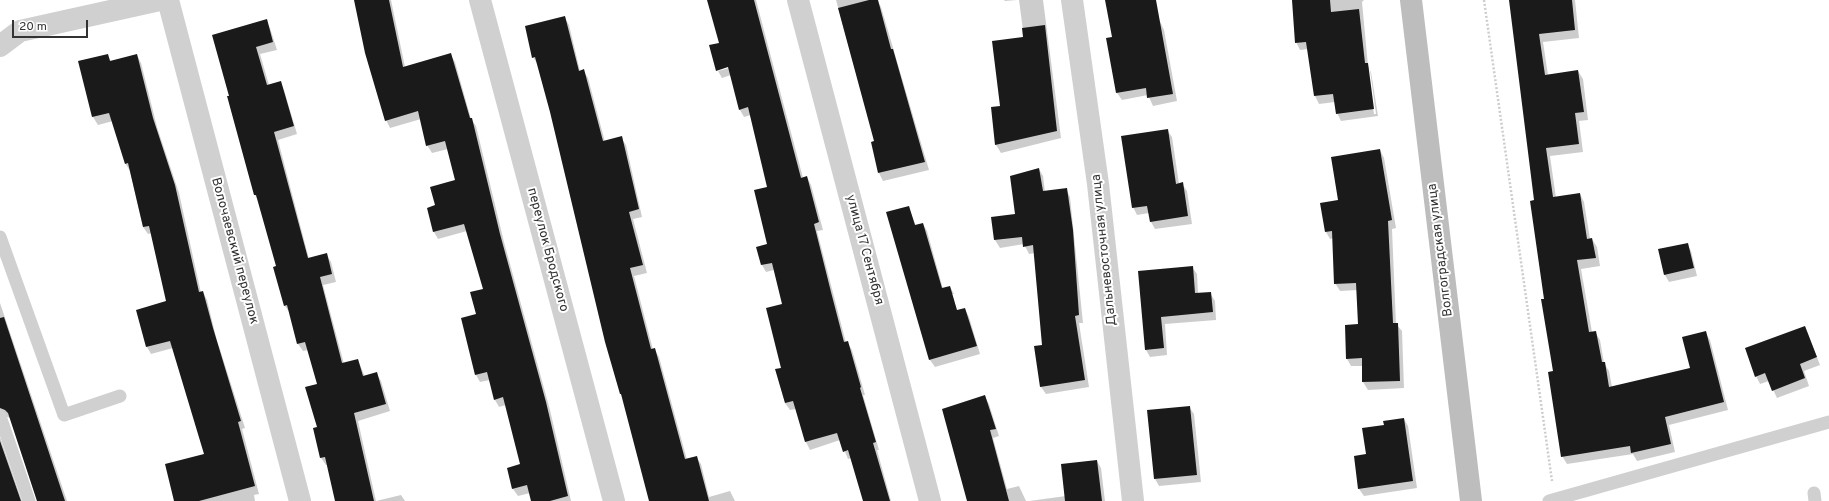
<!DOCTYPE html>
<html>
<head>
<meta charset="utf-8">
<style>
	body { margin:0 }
	#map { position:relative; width:1829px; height:501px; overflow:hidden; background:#fff; font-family:Overpass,sans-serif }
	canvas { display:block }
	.scale { position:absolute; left:12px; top:20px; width:76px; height:18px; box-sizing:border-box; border:2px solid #333; border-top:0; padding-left:5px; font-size:12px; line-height:14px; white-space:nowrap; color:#333; -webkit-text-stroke:3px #fff; paint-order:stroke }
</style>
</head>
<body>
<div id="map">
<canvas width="1829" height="501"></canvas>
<div class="scale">20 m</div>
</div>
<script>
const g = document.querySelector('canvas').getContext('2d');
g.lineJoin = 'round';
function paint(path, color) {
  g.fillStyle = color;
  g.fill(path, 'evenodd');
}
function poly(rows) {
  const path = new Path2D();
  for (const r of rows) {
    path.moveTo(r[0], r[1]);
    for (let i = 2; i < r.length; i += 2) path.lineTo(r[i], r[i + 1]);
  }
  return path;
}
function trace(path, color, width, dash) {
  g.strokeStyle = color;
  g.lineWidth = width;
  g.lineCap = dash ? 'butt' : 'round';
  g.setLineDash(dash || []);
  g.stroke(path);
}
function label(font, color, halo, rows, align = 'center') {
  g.font = font + ' Overpass,sans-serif';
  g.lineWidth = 4;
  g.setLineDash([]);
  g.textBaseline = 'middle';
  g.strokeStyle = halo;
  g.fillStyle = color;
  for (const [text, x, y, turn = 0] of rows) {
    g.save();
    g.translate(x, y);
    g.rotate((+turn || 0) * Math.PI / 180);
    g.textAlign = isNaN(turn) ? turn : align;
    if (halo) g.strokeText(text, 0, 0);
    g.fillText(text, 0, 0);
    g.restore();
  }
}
const shadow = poly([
	[355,0,391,0,405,67,450,54,455,62,471,119,476,126,504,242,550,410,571,501,532,501,530,493,518,496,513,489,521,465,506,405,499,407,495,400,490,380,480,382,476,375,477,314,484,289,467,231,438,239,434,232,436,206,457,181,448,149,432,153,427,145,421,119,390,128,386,120],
	[708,0,756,0,803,178,807,177,811,185,823,230,817,231,846,343,847,342,852,350,865,395,863,395,879,450,877,450,891,501,864,501,852,458,848,459,840,440,810,450,806,442,796,409,790,410,785,403,776,370,782,368,783,305,774,270,766,272,762,265,757,248,769,245,769,188,751,115,744,117,740,110,731,75,722,78,718,71,733,67,732,65,717,70,720,43],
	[836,0,877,0,881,7,929,170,883,181,879,173,872,143,875,142],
	[1004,0,1017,0,1005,1],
	[1019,0,1043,0,1061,138,1001,153,996,145,992,108,1001,107,1024,38],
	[1106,0,1150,0,1164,30,1177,101,1153,106,1148,95,1122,100,1117,93,1113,38],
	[1293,0,1364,0,1362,2,1368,66,1371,72,1378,116,1341,121,1337,113,1335,102,1319,104,1315,96,1308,49,1300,50,1296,42],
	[1367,67,1370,70,1376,114,1374,114],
	[1510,0,1575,0,1579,38,1543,42,1548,75,1578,71,1583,79,1588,120,1579,121,1583,152,1550,156,1556,198,1580,194,1584,202,1590,239,1592,239,1597,247,1600,266,1581,269,1592,332,1595,332,1600,340,1604,363,1609,371,1612,387,1691,369,1705,332,1710,340,1728,410,1669,425,1675,452,1637,461,1633,454,1567,464,1562,456,1535,201],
	[565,18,569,25,580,71,583,70,588,78,605,142,621,138,626,145,642,217,633,219,647,273,634,276,653,350,654,349,659,357,687,460,696,457,701,464,709,497,730,491,735,501,651,501,551,112,538,65,533,57],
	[266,21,270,28,277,50,260,54,269,85,280,82,284,90,297,134,278,140,309,259,326,254,331,262,336,282,323,285,344,364,358,360,365,377,376,373,381,381,390,411,358,421,376,501,401,495,405,501,336,501,328,465,326,465,321,458,314,428,318,428,318,384,308,350,303,351,298,344,290,313,285,306,275,268,277,267,259,202,255,195,230,96],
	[107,55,111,61,137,55,141,63,157,127,179,193,201,293,203,292,207,300,216,337,245,428,242,429,259,494,254,495,255,501,175,501,205,454,173,348,151,354,147,347,137,311,168,302,152,233,148,234,143,227,130,171,125,163,113,121,98,125,93,117,80,62],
	[1167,130,1172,137,1179,184,1182,184,1187,191,1192,224,1155,229,1151,222,1149,213,1137,215,1133,207],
	[1380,150,1384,158,1396,228,1392,229,1396,324,1402,331,1404,388,1368,390,1363,382,1363,366,1351,366,1347,359,1359,325,1358,290,1340,291,1335,283,1334,238,1330,239,1326,232,1339,201],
	[1039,169,1043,176,1045,192,1066,189,1070,197,1083,323,1079,323,1089,387,1046,394,1041,387,1043,346,1035,253,1029,254,1024,244,1000,248,995,240,992,218,1016,215],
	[908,207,916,226,923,224,927,231,943,289,950,287,954,294,959,311,965,309,969,317,980,354,935,367,930,360,888,213],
	[951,294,954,294,960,315,958,315],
	[1687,244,1691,251,1697,276,1669,282,1665,275,1659,250],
	[1192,267,1197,274,1198,294,1210,293,1215,301,1216,320,1165,324,1167,355,1150,357,1146,350,1139,272],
	[0,303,67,501,37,501,11,419,8,417,2,417,0,420],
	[1805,327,1820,365,1804,371,1809,386,1777,398,1769,381,1760,384,1756,376],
	[985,397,989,404,999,436,993,438,1007,489,1019,486,1026,501,969,501],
	[1189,407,1194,414,1201,482,1159,486,1155,479],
	[1404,419,1408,426,1417,488,1364,496,1359,489,1385,426],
	[0,437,22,501,0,501],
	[1097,461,1101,468,1105,501,1029,501,1066,496]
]);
const building = poly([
	[354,0,389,0,403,67,451,53,470,118,472,118,500,234,546,402,568,496,550,501,531,501,527,485,512,489,507,468,520,464,503,397,494,400,487,372,475,375,461,318,476,314,470,292,483,289,464,224,433,232,427,208,435,205,430,187,455,180,445,141,426,146,418,111,385,121,365,53],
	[707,0,754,0,801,178,807,176,819,222,814,224,831,292,844,342,848,341,861,387,860,388,876,442,873,443,890,501,863,501,848,450,843,452,837,433,805,442,793,401,785,403,775,369,781,368,766,308,782,304,772,263,761,265,756,247,767,244,754,190,767,187,748,107,739,110,728,67,716,71,709,45,719,43],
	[869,0,878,0,891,49,893,49,925,162,878,173,871,142,874,141,838,8],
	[1105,0,1156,0,1173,94,1147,98,1146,88,1116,93,1106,38,1112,37],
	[1292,0,1330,0,1331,12,1359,9,1365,63,1368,63,1374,109,1336,114,1333,94,1314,96,1306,42,1295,43],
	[1509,0,1572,0,1575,30,1539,34,1545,75,1578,70,1584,112,1575,113,1579,144,1546,148,1553,197,1580,193,1587,239,1592,238,1596,258,1577,260,1589,332,1596,331,1602,362,1605,362,1609,387,1690,368,1682,337,1706,331,1724,402,1665,417,1671,444,1631,453,1630,446,1561,457,1548,372,1553,371,1541,299,1544,299,1530,201,1534,200],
	[565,16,579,71,584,69,603,141,622,136,639,209,629,212,643,265,630,268,651,349,655,348,685,459,697,456,709,501,649,501,621,394,620,394,605,342,550,112,535,57,532,58,525,26],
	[267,19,273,42,256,47,267,85,281,81,294,126,274,132,308,258,327,253,332,274,320,277,342,363,358,359,363,376,377,372,386,404,354,413,374,501,335,501,325,457,320,458,313,428,317,427,305,387,317,384,305,342,297,344,287,305,284,306,273,267,276,266,256,195,254,195,227,96,229,96,212,35],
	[1045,25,1057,131,995,145,991,107,1000,106,992,41,1023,37,1022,28],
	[108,54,110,61,137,54,153,118,175,185,199,292,203,291,213,328,241,421,238,422,255,486,199,501,174,501,165,464,204,454,170,341,146,347,136,310,166,301,149,226,143,227,128,163,125,164,109,113,92,117,78,61],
	[1168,129,1176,184,1183,182,1188,216,1150,222,1147,206,1132,208,1121,136],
	[1380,149,1392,220,1388,221,1393,323,1398,323,1400,381,1362,382,1362,358,1346,359,1345,325,1358,324,1356,283,1334,284,1332,231,1325,232,1320,203,1338,200,1331,157],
	[1039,168,1043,191,1067,188,1073,230,1079,315,1075,316,1085,380,1040,387,1034,346,1042,345,1033,245,1023,247,1022,237,994,240,991,217,1015,214,1010,176],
	[909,206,915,225,923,223,942,288,950,286,957,310,965,308,977,346,929,360,886,212],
	[1688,243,1694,268,1664,275,1658,249],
	[1193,266,1195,293,1211,292,1213,312,1161,317,1164,348,1145,350,1138,271],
	[4,317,65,501,37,501,8,413,5,410,0,408,0,318],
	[1805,326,1817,357,1800,364,1805,378,1772,391,1765,373,1755,377,1745,348],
	[985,395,996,429,990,430,1009,501,967,501,942,409],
	[1190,406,1197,475,1154,479,1147,410],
	[1404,418,1413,481,1358,489,1354,456,1366,454,1362,428,1384,425,1383,421],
	[0,441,21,501,0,501],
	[1097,460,1102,501,1065,501,1061,464]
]);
const path = poly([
	[1484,0,1552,481]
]);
const service = poly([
	[0,237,64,415,120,396],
	[0,416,29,501],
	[1814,493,1815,501],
	[1549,501,1829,422]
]);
const minor = poly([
	[168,0,300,501],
	[480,0,614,501],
	[798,0,930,501],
	[1072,0,1098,184,1133,501],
	[0,46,20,31,160,0]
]);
const secondary = poly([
	[1411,0,1471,501]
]);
const streetNames = [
	["переулок Бродского",547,250,75],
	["улица 17 Сентября",864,250,75],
	["Дальневосточная улица",1105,250,-96],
	["Волгоградская улица",1441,250,-97],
	["Волочаевский переулок",234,251,75]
];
paint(shadow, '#0003');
paint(building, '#1a1a1a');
trace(path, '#cdcdcd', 2.5, [2, 2]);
trace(service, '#d0d0d0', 13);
trace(minor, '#d0d0d0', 22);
trace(secondary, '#bdbdbd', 22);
label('13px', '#333', '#fff', streetNames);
</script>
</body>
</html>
